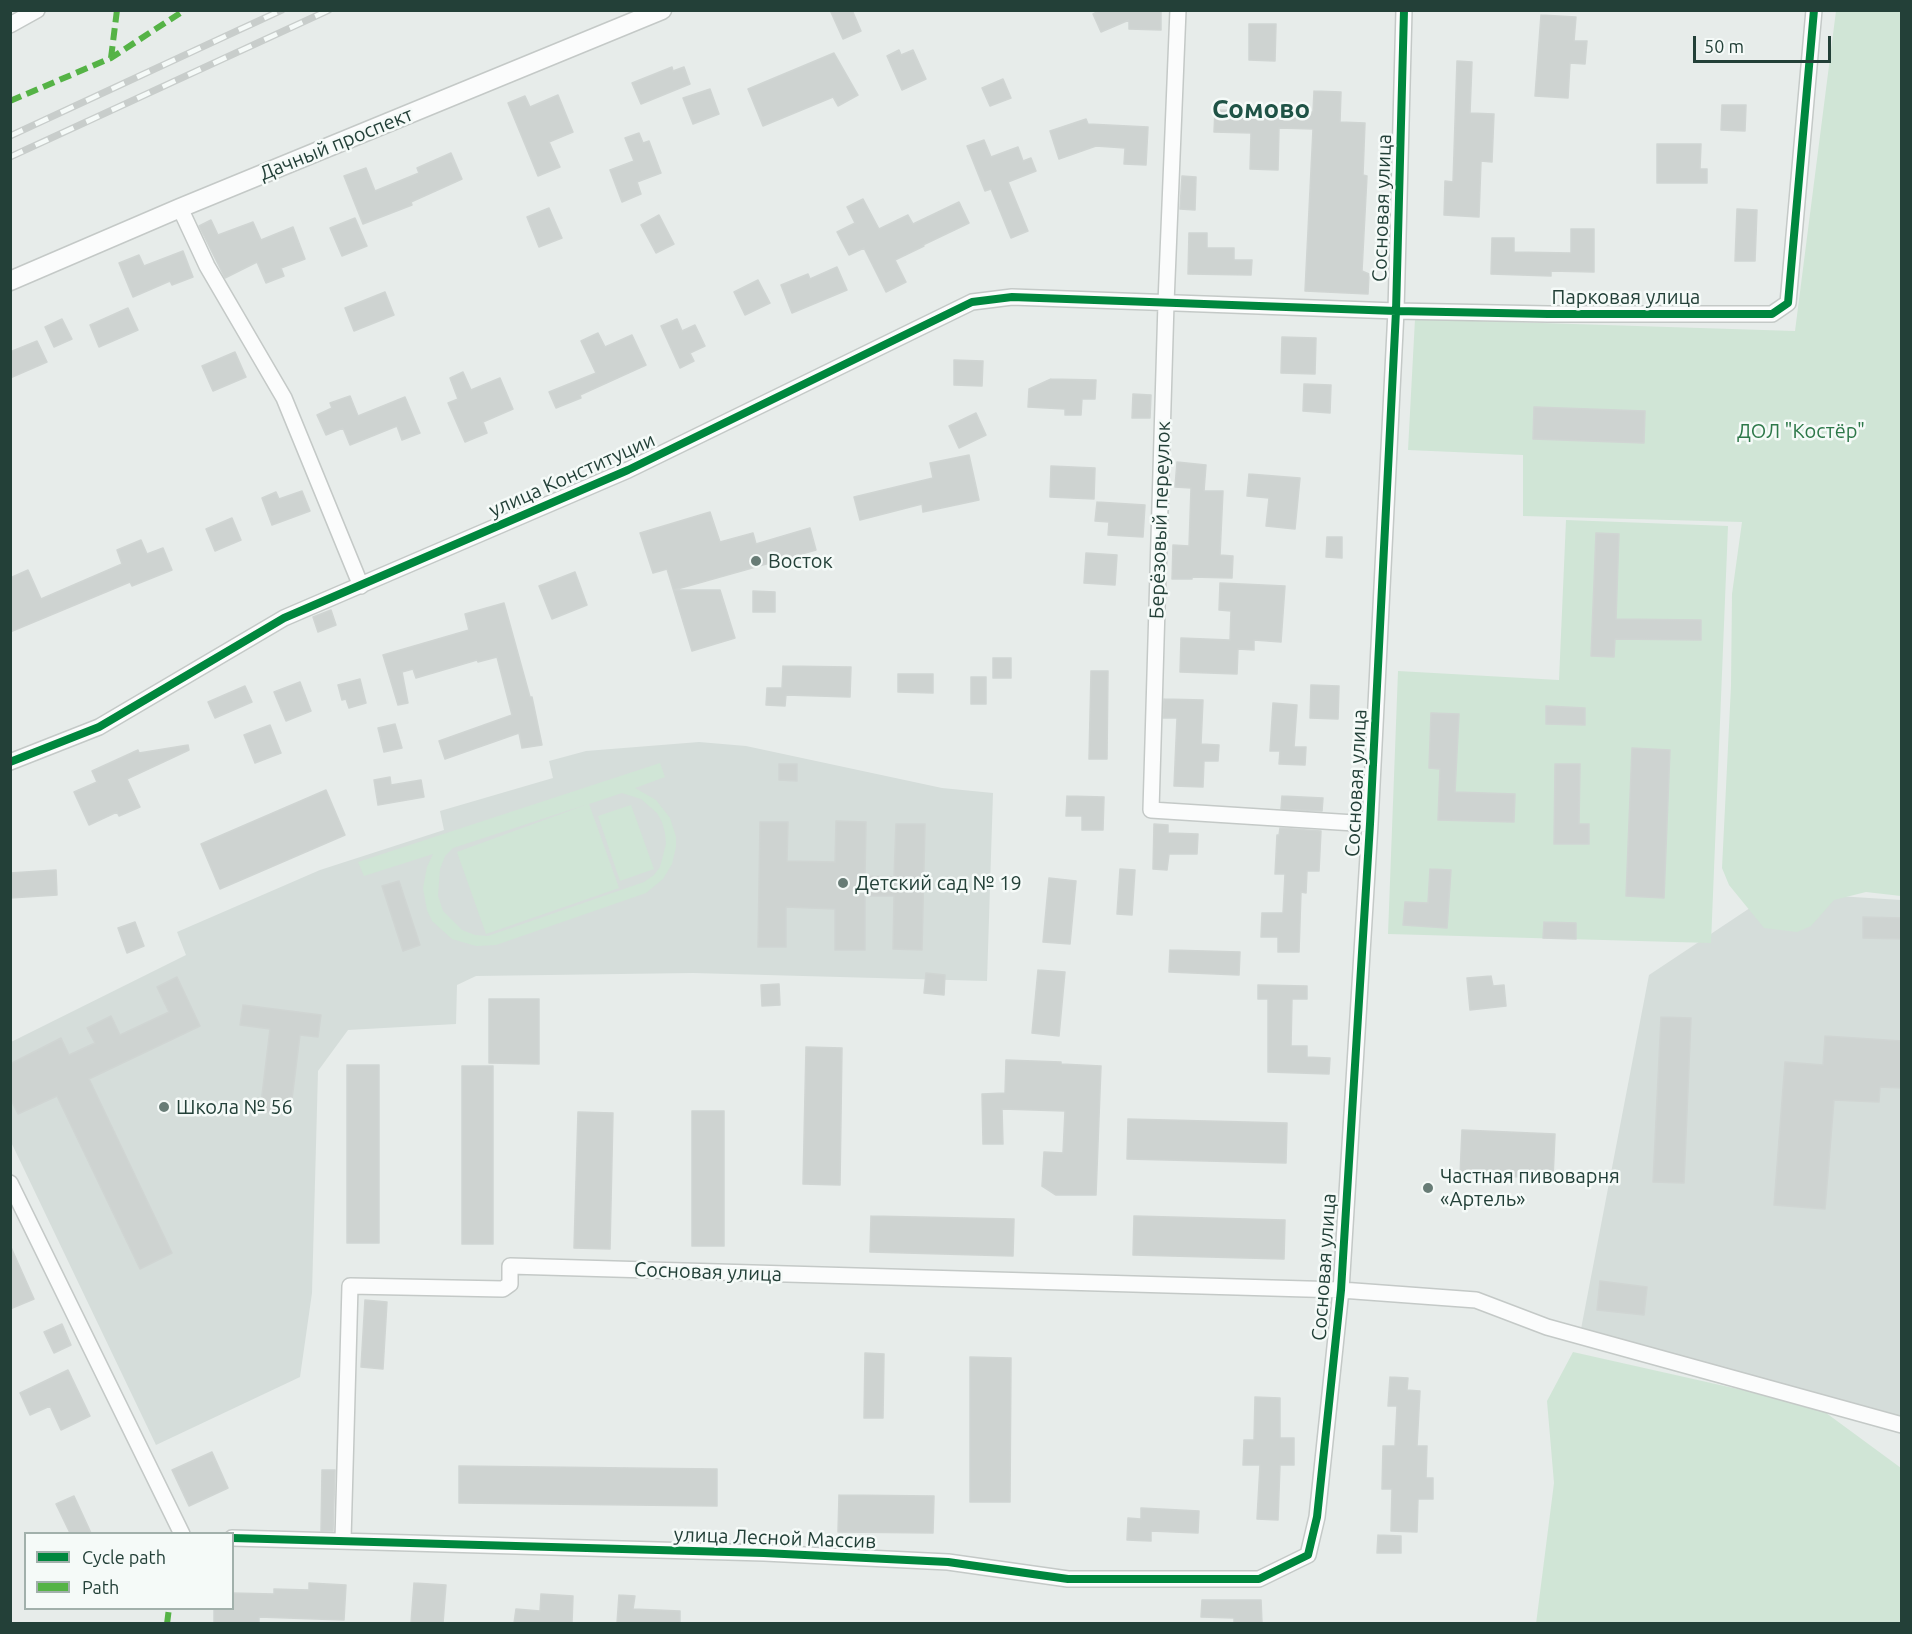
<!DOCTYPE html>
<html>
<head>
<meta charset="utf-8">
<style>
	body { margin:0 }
	#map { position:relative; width:1912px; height:1634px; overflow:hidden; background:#e7ecea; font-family:Ubuntu,sans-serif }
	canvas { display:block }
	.frame { position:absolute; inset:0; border:12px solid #234038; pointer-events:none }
	.legend { position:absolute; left:24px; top:1532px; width:210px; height:78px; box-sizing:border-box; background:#f5faf8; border:2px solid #a1b0ab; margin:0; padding:8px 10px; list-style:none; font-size:18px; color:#234038 }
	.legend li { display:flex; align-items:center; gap:12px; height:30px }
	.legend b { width:30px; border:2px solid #a1b0ab }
	.scale { position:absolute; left:1693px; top:36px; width:138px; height:27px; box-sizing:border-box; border:3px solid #234038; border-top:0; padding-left:8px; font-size:18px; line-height:21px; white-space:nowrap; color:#234038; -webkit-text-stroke:4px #f5faf8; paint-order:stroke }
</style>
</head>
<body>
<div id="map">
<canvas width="1912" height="1634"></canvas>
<div class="frame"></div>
<ul class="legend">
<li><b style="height:8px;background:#00873e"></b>Cycle path</li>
<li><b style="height:8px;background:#55b346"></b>Path</li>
</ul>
<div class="scale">50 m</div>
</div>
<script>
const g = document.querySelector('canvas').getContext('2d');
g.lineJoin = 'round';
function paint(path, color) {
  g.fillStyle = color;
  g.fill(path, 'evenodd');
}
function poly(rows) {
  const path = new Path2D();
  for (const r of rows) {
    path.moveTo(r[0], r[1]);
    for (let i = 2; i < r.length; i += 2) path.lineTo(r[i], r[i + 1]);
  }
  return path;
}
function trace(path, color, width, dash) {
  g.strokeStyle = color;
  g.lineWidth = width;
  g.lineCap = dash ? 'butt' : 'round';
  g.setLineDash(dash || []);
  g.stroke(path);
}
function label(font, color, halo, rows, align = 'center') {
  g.font = font + ' Ubuntu,sans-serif';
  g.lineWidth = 5;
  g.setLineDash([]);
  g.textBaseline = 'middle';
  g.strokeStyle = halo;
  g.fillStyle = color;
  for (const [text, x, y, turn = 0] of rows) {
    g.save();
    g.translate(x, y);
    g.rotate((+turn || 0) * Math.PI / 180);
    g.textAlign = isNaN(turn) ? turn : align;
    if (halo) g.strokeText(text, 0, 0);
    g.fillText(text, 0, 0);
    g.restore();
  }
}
const built = poly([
	[699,742,746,746,942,788,993,793,987,981,693,973,476,976,457,985,456,1024,348,1030,318,1071,312,1293,300,1377,156,1445,11,1142,11,1042,186,955,177,932,320,870,444,830,440,811,553,778,549,761,586,751],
	[1774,892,1901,900,1901,1417,1581,1329,1649,975]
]);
const green = poly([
	[1836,11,1901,11,1901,896,1866,892,1834,900,1811,926,1797,932,1764,928,1729,885,1722,868,1731,686,1732,594,1742,522,1523,516,1523,455,1408,450,1415,319,1795,331],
	[1566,520,1728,526,1711,943,1388,934,1398,671,1559,680],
	[660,763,665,777,635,788,656,800,670,818,676,837,676,847,672,864,663,879,646,893,496,945,476,946,452,939,432,921,427,910,423,888,427,867,433,854,364,876,358,862],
	[622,793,641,799,657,813,662,822,665,833,666,844,660,867,654,875,644,882,488,936,475,935,462,930,443,911,438,896,440,869,445,856,453,848,588,804,457,852,486,934,619,888,589,804],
	[631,805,654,869,620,881,598,816],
	[1573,1352,1818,1407,1901,1468,1901,1623,1536,1624,1554,1483,1547,1401]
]);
const building = poly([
	[830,10,852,10,861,31,843,39,830,10],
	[1101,10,1161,10,1161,30,1129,29,1129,20,1101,32,1093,14,1101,10],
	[1541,15,1576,17,1574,41,1587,41,1585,64,1570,63,1568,98,1535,96,1541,15],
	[1249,24,1276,24,1275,61,1249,60,1249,24],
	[899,50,901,55,913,50,926,79,902,90,887,56,899,50],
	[834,53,858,95,838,106,833,97,763,126,748,89,834,53],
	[1457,61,1472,62,1470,113,1494,114,1492,162,1481,161,1479,217,1444,215,1445,181,1453,182,1457,61],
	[672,67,673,71,684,67,690,84,641,104,632,83,672,67],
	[1003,79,1011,98,990,106,982,88,1003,79],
	[710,89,719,114,693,124,683,98,710,89],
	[1314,91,1341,92,1340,122,1365,123,1363,175,1367,176,1362,271,1369,274,1368,294,1305,291,1313,129,1279,128,1278,170,1250,169,1251,133,1214,132,1215,110,1313,112,1314,91],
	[558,95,573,132,549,142,560,167,538,176,508,103,525,96,530,107,558,95],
	[1722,105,1746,105,1745,131,1721,130,1722,105],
	[1086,119,1088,124,1148,127,1146,165,1124,164,1125,148,1096,146,1059,159,1050,131,1086,119],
	[639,133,643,143,649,141,661,173,637,182,641,194,622,202,610,170,634,161,625,138,639,133],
	[984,140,991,157,1018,147,1023,161,1031,158,1036,171,1008,182,1028,231,1011,238,991,189,985,191,967,146,984,140],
	[1657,144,1701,144,1700,169,1707,169,1707,183,1657,183,1657,144],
	[451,153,462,179,411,202,412,205,363,224,344,176,366,168,375,191,419,173,417,168,451,153],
	[1182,176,1196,177,1195,210,1180,209,1182,176],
	[863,199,879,229,908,215,913,224,959,202,969,223,923,245,924,246,895,260,906,282,886,292,864,248,849,255,837,232,855,223,847,207,863,199],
	[549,208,562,238,539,247,527,217,549,208],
	[1737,209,1757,210,1755,261,1735,261,1737,209],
	[659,215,674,244,656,253,641,225,659,215],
	[355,218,367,246,342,256,330,228,355,218],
	[211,220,218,235,253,222,261,240,293,227,305,259,281,268,284,276,266,283,257,262,225,278,199,226,211,220],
	[1571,229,1594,229,1594,272,1551,271,1551,276,1491,274,1492,238,1514,238,1514,252,1571,253,1571,229],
	[1189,233,1207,233,1207,248,1234,248,1234,260,1252,260,1251,275,1188,274,1189,233],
	[183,251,193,277,172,285,170,281,133,297,119,263,139,255,144,266,183,251],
	[837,267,847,290,792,313,781,285,808,274,810,279,837,267],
	[758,280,770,303,745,315,734,292,758,280],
	[385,292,394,315,354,331,345,308,385,292],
	[128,308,138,330,99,347,90,325,128,308],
	[62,319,72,339,54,347,45,327,62,319],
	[677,319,682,331,695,325,705,346,690,353,694,361,680,368,661,326,677,319],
	[598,333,605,347,632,335,646,365,580,395,581,398,556,408,549,392,596,373,581,341,598,333],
	[1282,337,1316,338,1315,374,1281,373,1282,337],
	[37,341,47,362,10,378,10,352,37,341],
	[235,352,246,377,213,391,202,366,235,352],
	[954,360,983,361,982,386,954,385,954,360],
	[463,372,471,390,500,378,513,409,483,422,487,433,465,442,448,403,458,399,450,378,463,372],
	[1051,379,1096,380,1095,399,1082,399,1081,415,1065,415,1065,409,1028,407,1029,389,1051,379],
	[1304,384,1331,385,1330,413,1303,411,1304,384],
	[1133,394,1151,395,1150,418,1132,418,1133,394],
	[350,396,358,416,405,397,420,433,402,440,397,426,350,445,343,428,326,435,317,415,332,408,330,403,350,396],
	[1534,407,1645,411,1644,443,1533,439,1534,407],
	[976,413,986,435,959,448,949,426,976,413],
	[969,455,979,500,923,512,922,504,860,520,854,497,933,478,930,463,969,455],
	[1177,462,1206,465,1204,491,1223,491,1220,555,1233,556,1232,578,1192,577,1192,579,1172,579,1173,545,1189,546,1191,488,1175,487,1177,462],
	[1051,466,1095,468,1094,499,1050,497,1051,466],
	[1249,474,1300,478,1295,529,1266,526,1269,498,1247,496,1249,474],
	[302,491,310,511,272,525,262,498,276,492,279,499,302,491],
	[1097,502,1145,505,1143,537,1108,535,1109,522,1095,521,1097,502],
	[710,512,720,542,753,533,756,544,810,528,816,550,674,590,720,590,735,638,692,651,667,569,653,573,640,533,710,512],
	[232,518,241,540,215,551,206,529,232,518],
	[1596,533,1619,534,1616,619,1701,620,1701,640,1615,639,1614,657,1591,656,1596,533],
	[1327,537,1342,537,1342,558,1326,557,1327,537],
	[141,540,147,554,163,548,172,570,132,586,130,582,10,632,10,578,28,570,41,599,122,564,117,550,141,540],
	[1086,553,1117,555,1115,585,1084,583,1086,553],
	[575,572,587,605,552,619,539,586,575,572],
	[1220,583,1285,586,1281,642,1254,640,1254,650,1238,649,1237,674,1180,672,1181,638,1230,640,1231,611,1219,610,1220,583],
	[753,591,775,592,775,612,753,612,753,591],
	[504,603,530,697,532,697,542,745,522,748,519,733,445,759,439,741,512,715,497,657,478,662,477,660,416,678,413,669,402,672,408,703,398,705,383,655,469,630,465,614,504,603],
	[331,610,336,625,318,632,313,617,331,610],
	[993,658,1011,658,1011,678,993,678,993,658],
	[783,666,851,667,850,697,786,695,785,706,766,705,767,688,782,688,783,666],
	[1091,671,1108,671,1107,759,1089,759,1091,671],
	[898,674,933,674,933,693,898,692,898,674],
	[971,677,986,677,986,704,971,704,971,677],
	[360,679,366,703,349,708,346,699,342,700,338,685,360,679],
	[300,682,311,711,286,721,274,692,300,682],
	[1311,685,1339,686,1338,719,1310,718,1311,685],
	[245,686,252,702,215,718,208,702,245,686],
	[1164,699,1203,700,1201,744,1219,745,1218,761,1204,761,1203,787,1174,786,1177,718,1163,718,1164,699],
	[1273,703,1297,705,1294,747,1306,747,1305,765,1279,764,1280,751,1270,751,1273,703],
	[1546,706,1585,708,1585,725,1546,724,1546,706],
	[1431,713,1459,714,1455,792,1515,794,1514,822,1438,820,1440,769,1429,768,1431,713],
	[395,724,402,748,384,752,378,728,395,724],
	[270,725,281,753,255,763,244,735,270,725],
	[188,745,189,750,127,779,140,807,119,816,117,812,89,825,74,792,97,782,92,771,138,750,139,753,188,745],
	[1632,748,1670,750,1664,898,1626,896,1632,748],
	[779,764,797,764,797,781,779,780,779,764],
	[1555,764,1580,764,1579,824,1589,824,1589,844,1554,844,1555,764],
	[390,777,391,785,421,780,424,797,378,805,374,780,390,777],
	[326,790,345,835,220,889,201,844,326,790],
	[1067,796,1104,797,1103,830,1082,830,1082,816,1066,816,1067,796],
	[1282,796,1323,798,1322,811,1281,809,1282,796],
	[836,821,866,822,865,876,894,877,896,824,925,824,922,950,893,949,894,896,865,896,865,950,835,950,835,909,786,907,786,947,758,947,760,822,788,822,787,861,835,862,836,821],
	[1154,824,1168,825,1168,833,1198,834,1197,854,1169,854,1167,870,1153,869,1154,824],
	[1280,828,1321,831,1319,871,1307,871,1306,893,1301,892,1299,952,1278,952,1278,937,1261,937,1262,913,1283,913,1285,874,1275,874,1277,835,1279,835,1280,828],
	[1120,869,1135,870,1132,915,1117,914,1120,869],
	[1430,869,1451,870,1447,928,1403,925,1405,902,1428,903,1430,869],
	[56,870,57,895,10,898,10,873,56,870],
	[1049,878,1076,881,1070,944,1043,942,1049,878],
	[399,881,420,945,403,951,382,886,399,881],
	[1863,917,1902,918,1902,939,1863,938,1863,917],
	[135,922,144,946,127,953,118,928,135,922],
	[1544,922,1576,923,1576,939,1543,938,1544,922],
	[1170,950,1240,952,1239,975,1169,972,1170,950],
	[1038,970,1065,972,1059,1036,1032,1033,1038,970],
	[926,973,945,975,944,995,924,993,926,973],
	[1491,976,1493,986,1504,985,1506,1006,1470,1010,1467,978,1491,976],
	[177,977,200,1026,89,1079,172,1253,140,1269,57,1096,18,1114,10,1098,10,1064,61,1038,69,1055,95,1043,87,1028,111,1016,120,1035,169,1012,157,987,177,977],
	[779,984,780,1005,762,1006,761,985,779,984],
	[1258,985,1307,986,1307,999,1292,999,1291,1046,1307,1046,1307,1057,1330,1058,1329,1074,1268,1072,1268,999,1258,999,1258,985],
	[489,999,539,999,539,1064,489,1063,489,999],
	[243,1005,321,1015,318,1037,300,1035,290,1115,260,1111,270,1029,240,1025,243,1005],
	[1661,1017,1691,1018,1684,1183,1653,1182,1661,1017],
	[1825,1036,1902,1041,1902,1088,1880,1087,1879,1102,1834,1100,1825,1209,1774,1205,1785,1062,1823,1065,1825,1036],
	[806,1047,842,1048,840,1185,803,1184,806,1047],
	[1006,1060,1061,1062,1061,1064,1101,1066,1096,1195,1056,1195,1042,1186,1044,1152,1063,1153,1065,1111,1002,1109,1003,1144,983,1144,982,1094,1005,1093,1006,1060],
	[347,1065,379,1065,379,1243,347,1243,347,1065],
	[462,1066,493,1066,493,1244,462,1244,462,1066],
	[692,1111,724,1111,724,1246,692,1246,692,1111],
	[578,1112,613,1113,610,1249,574,1248,578,1112],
	[1128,1119,1287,1123,1286,1163,1127,1159,1128,1119],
	[1462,1130,1555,1134,1553,1178,1460,1175,1462,1130],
	[871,1216,1014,1219,1013,1256,870,1252,871,1216],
	[1134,1216,1285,1220,1284,1259,1133,1255,1134,1216],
	[10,1245,34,1299,10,1309,10,1245],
	[1600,1281,1647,1287,1644,1315,1597,1310,1600,1281],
	[365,1300,387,1302,383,1369,361,1367,365,1300],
	[62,1324,71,1345,54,1353,44,1332,62,1324],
	[865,1353,884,1354,883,1418,864,1418,865,1353],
	[970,1357,1011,1358,1010,1502,970,1502,970,1357],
	[68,1370,90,1416,61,1430,50,1406,30,1415,20,1393,68,1370],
	[1390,1377,1408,1378,1407,1390,1420,1391,1417,1446,1427,1446,1426,1478,1433,1478,1433,1499,1418,1499,1417,1532,1391,1531,1392,1489,1382,1489,1383,1446,1395,1446,1397,1406,1388,1406,1390,1377],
	[1255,1397,1280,1398,1280,1438,1294,1438,1294,1465,1280,1465,1278,1520,1257,1519,1260,1465,1243,1465,1244,1440,1254,1440,1255,1397],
	[212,1452,228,1488,189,1506,172,1470,212,1452],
	[459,1466,717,1469,717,1506,459,1503,459,1466],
	[322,1470,335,1470,333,1531,321,1531,322,1470],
	[839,1495,934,1496,933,1533,838,1532,839,1495],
	[74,1496,91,1533,70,1533,56,1504,74,1496],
	[1141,1508,1199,1511,1198,1533,1151,1531,1151,1541,1127,1540,1128,1518,1141,1519,1141,1508],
	[1378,1535,1401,1536,1401,1553,1377,1553,1378,1535],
	[309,1583,346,1585,344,1620,259,1617,259,1623,214,1623,214,1608,232,1608,232,1593,274,1594,274,1589,309,1590,309,1583],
	[414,1583,446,1585,443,1623,411,1623,414,1583],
	[541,1594,573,1596,572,1623,514,1623,516,1609,540,1611,541,1594],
	[619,1595,635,1596,633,1609,680,1611,680,1623,617,1623,619,1595],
	[1202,1600,1261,1600,1262,1623,1234,1623,1234,1618,1201,1617,1202,1600]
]);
const minor = poly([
	[1178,10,1166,303,1151,810,1370,824],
	[10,25,37,10],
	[180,208,207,266,284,398,361,586],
	[10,762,99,727,284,618,628,470,972,302,1012,297,1396,311,1548,314,1772,314,1788,303,1814,10],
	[10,1183,182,1534],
	[232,1538,764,1553,948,1562,1068,1579,1259,1579,1308,1555,1317,1517,1341,1290,1370,824,1396,311,1404,10],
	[343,1540,350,1286,503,1289,510,1284,510,1266,1341,1290,1476,1300,1547,1327,1902,1425]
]);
const tertiary = poly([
	[10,281,180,208,662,10]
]);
const rail = poly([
	[10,136,282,10],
	[10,157,329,10]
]);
const quiet = poly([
	[111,58,117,10],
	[10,101,111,58,185,10],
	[167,1624,169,1608]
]);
const cycleway = poly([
	[10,762,99,727,284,618,628,470,972,302,1012,297,1396,311,1548,314,1772,314,1788,303,1814,10],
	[232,1538,764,1553,948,1562,1068,1579,1259,1579,1308,1555,1317,1517,1341,1290,1370,824,1396,311,1404,10]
]);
const markers = [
	[756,561,6,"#687c76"],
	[843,883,6,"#687c76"],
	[164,1107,6,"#687c76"],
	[1428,1188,6,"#687c76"]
];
const streetNames = [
	["Дачный проспект",336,144,-22],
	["Сосновая улица",1382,208,-88],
	["Парковая улица",1626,297],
	["улица Конституции",572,475,-24],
	["Берёзовый переулок",1160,520,-88],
	["Сосновая улица",1356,783,-87],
	["Сосновая улица",1324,1267,-86],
	["Сосновая улица",708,1272,2],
	["улица Лесной Массив",775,1538,2]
];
const parkNames = [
	["ДОЛ \"Костёр\"",1801,431]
];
const poiNames = [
	["Восток",768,561],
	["Детский сад № 19",855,883],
	["Школа № 56",176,1107],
	["Частная пивоварня",1440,1176],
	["«Артель»",1440,1199]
];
const districtNames = [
	["Сомово",1261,109]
];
paint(built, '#d5ddda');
paint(green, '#d0e5d6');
paint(building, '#ced3d1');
trace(building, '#d0d5d3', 1.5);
trace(minor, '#c4c9c7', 18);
trace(tertiary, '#c4c9c7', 21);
trace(minor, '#fbfcfc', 15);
trace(tertiary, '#fbfcfc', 18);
trace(rail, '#c8cdcb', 7);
trace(rail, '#f5faf8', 4.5, [14]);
trace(quiet, '#55b346', 6, [12, 6]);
trace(cycleway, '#00873e', 8);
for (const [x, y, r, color] of markers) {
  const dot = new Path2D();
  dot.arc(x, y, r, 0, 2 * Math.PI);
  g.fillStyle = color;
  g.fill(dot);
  trace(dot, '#f5faf8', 2);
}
label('20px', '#234038', '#f5faf8', streetNames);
label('20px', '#2d7849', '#f5faf8', parkNames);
label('20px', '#234038', '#f5faf8', poiNames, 'left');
label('bold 26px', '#1f5346', '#f5faf8', districtNames);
</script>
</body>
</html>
